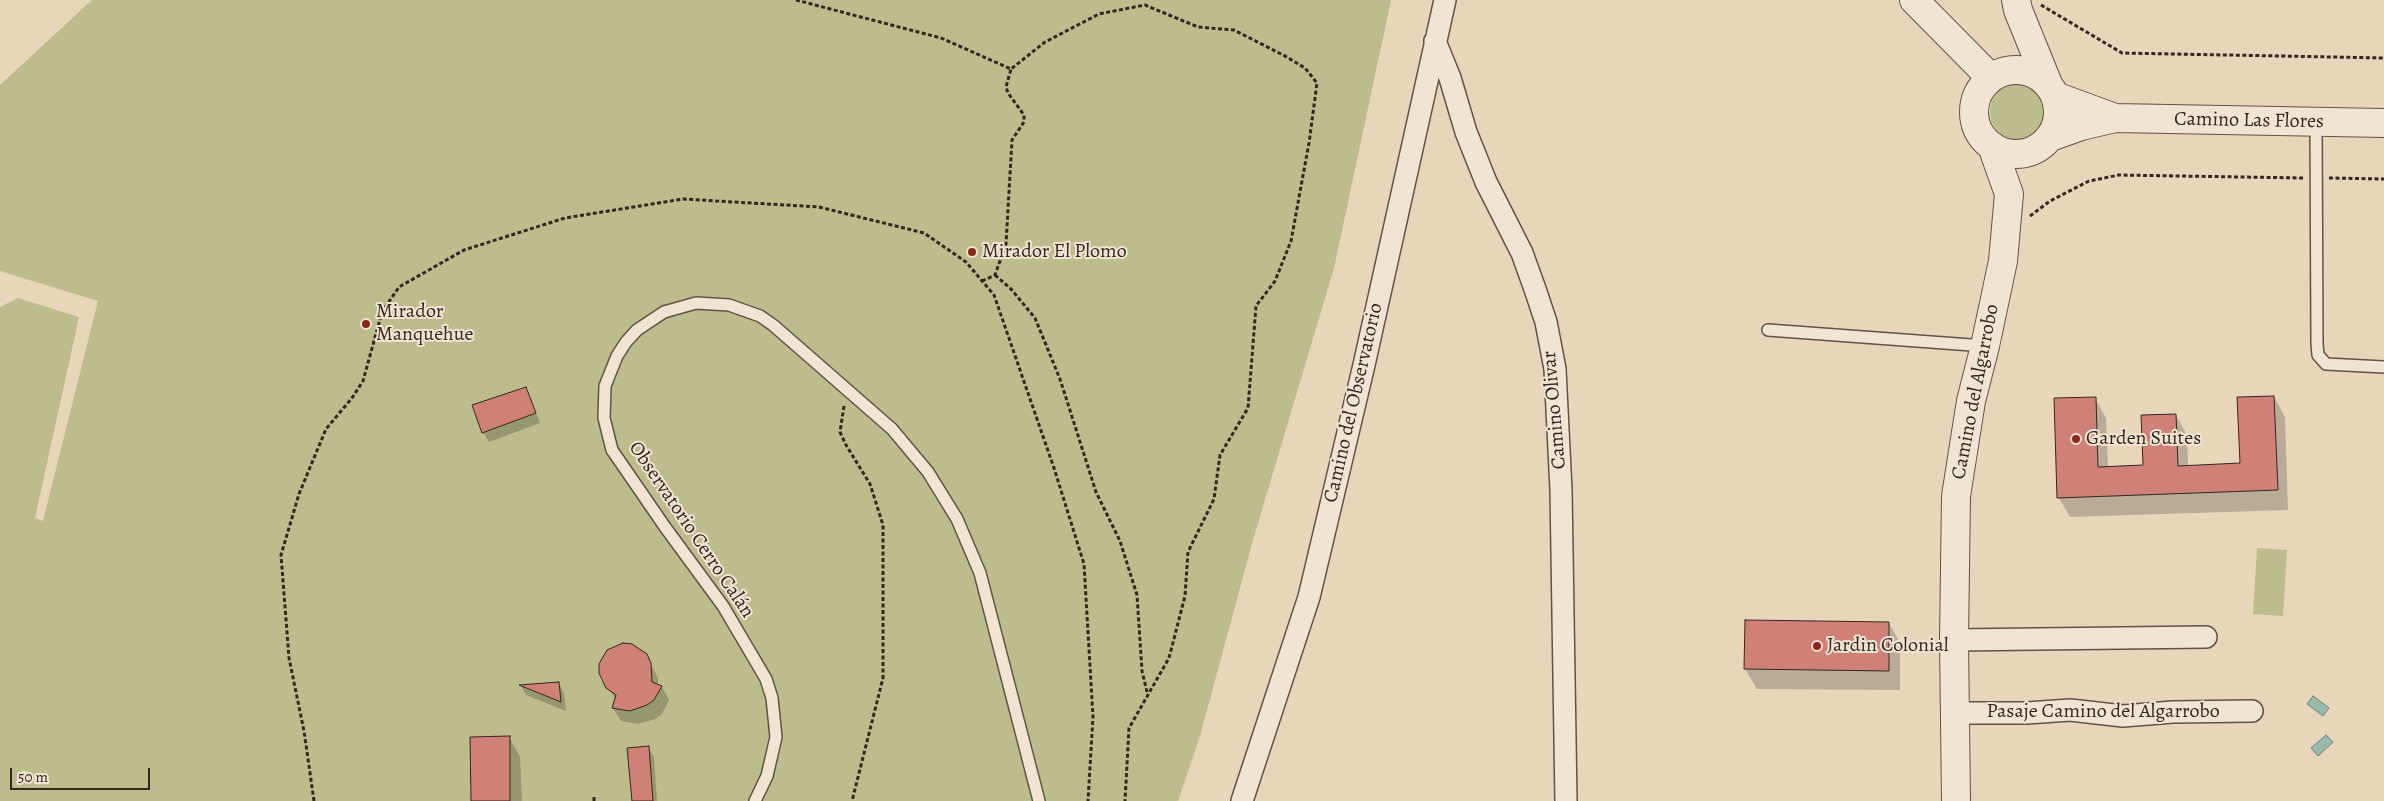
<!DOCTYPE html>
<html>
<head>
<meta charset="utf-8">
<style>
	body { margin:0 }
	#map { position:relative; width:2384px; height:801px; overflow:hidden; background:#e8d6bb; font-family:Alegreya,serif }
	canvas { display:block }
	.scale { position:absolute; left:10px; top:768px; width:140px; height:22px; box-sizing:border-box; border:2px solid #342620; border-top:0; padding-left:6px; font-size:15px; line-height:18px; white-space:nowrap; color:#342620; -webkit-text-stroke:4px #f0e4d3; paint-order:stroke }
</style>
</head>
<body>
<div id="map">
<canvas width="2384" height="801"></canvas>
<div class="scale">50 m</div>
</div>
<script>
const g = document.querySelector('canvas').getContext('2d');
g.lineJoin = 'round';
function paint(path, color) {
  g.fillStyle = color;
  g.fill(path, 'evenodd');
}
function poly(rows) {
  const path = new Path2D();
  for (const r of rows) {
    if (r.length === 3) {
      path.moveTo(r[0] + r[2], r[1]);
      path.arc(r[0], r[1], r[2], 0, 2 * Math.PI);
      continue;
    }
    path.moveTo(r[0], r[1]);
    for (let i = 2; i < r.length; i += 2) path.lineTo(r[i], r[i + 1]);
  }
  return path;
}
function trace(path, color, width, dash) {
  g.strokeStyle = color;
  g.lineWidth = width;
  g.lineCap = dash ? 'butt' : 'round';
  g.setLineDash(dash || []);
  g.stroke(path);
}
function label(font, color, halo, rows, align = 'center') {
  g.font = font + ' Alegreya,serif';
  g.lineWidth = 4;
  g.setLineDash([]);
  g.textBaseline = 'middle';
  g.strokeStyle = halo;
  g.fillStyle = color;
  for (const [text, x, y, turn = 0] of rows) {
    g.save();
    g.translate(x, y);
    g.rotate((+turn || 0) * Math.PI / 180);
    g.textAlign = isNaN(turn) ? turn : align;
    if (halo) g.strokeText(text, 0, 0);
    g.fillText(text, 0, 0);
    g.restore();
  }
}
const green = poly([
	[92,0,1391,0,1334,268,1253,540,1200,736,1178,801,0,801,0,307,18,298,79,317,35,518,43,521,98,301,0,271,0,85],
	[2018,112,28],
	[2257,548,2287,550,2283,616,2253,614]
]);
const water = poly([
	[2313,696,2329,708,2323,716,2307,704,2313,696],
	[2326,735,2333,742,2318,756,2311,748,2326,735]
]);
const shadow = poly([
	[526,388,540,423,489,442,483,432],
	[2274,397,2285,417,2288,510,2070,517,2059,498,2095,398,2106,418,2108,468,2144,466,2176,415,2187,435,2188,467,2241,465],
	[1746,622,1889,623,1900,643,1900,690,1757,689,1745,669],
	[646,655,658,678,658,685,662,687,669,700,662,714,655,719,638,724,621,721,613,708,616,700,603,680],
	[559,683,564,693,566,711,526,695,521,686],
	[509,737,520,757,522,801,472,801],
	[648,747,654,757,657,801,633,801]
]);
const building = poly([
	[526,387,536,413,482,433,472,405,526,387],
	[2274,396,2278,490,2057,498,2054,398,2096,397,2098,467,2143,465,2141,415,2176,414,2178,466,2240,463,2237,397,2274,396],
	[1745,620,1889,622,1889,671,1744,669,1745,620],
	[623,643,632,644,647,654,651,663,652,682,662,686,654,700,647,705,630,711,612,708,616,695,606,688,599,673,599,664,607,650,623,643],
	[559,682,561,702,519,685,559,682],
	[510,736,510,801,471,801,470,737,510,736],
	[649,746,653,801,632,801,627,748,649,746]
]);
const path = poly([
	[796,0,941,38,1011,69,1045,42,1099,14,1145,5,1198,27,1234,30,1285,56,1305,68,1317,83,1309,143,1291,241,1275,281,1256,306,1248,408,1220,455,1214,499,1188,552,1185,596,1169,658,1129,728,1125,801],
	[2041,5,2122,53,2384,58],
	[2329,178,2384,179],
	[2030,216,2050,201,2089,181,2119,175,2303,178],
	[995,275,1011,289,1035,318,1060,379,1096,492,1120,541,1137,595,1142,671,1147,692],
	[982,281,995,275,1006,244,1012,140,1024,122,1024,115,1008,93,1006,87,1011,69],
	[844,406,840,432,846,445,870,484,883,525,883,678,852,801],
	[594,797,594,801],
	[314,801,304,731,289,658,281,555,299,494,326,429,352,398,363,381,382,312,399,287,464,250,565,218,683,199,819,207,924,233,966,262,994,295,1054,468,1084,564,1093,717,1088,801]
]);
const service = poly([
	[2316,123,2317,344,2318,355,2326,364,2384,367],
	[1768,330,1985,346],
	[755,801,767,776,776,737,772,698,766,679,723,606,665,527,612,450,604,418,605,386,617,356,626,342,637,330,664,312,696,303,729,305,760,316,773,325,892,429,928,472,957,519,980,573,1039,801]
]);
const minor = poly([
	[1435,41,1450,78,1466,132,1486,182,1522,253,1535,289,1546,322,1555,369,1561,490,1566,801],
	[1954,640,2206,637],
	[1955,713,2027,713,2070,710,2123,716,2173,712,2252,711],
	[1242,801,1309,597,1364,365,1445,0]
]);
const tertiary = poly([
	[1914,0,1991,78],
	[2016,0,2018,10,2048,84],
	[2016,112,42],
	[2055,96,2115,118],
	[2050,137,2081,126,2115,118,2384,123],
	[1956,801,1954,640,1956,496,1971,401,1985,346,2003,261,2009,194,1992,146]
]);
const markers = [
	[972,252,5,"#8f2418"],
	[366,324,5,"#8f2418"],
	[2076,439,5,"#8f2418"],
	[1817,646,5,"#8f2418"]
];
const streetNames = [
	["Camino Las Flores",2249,121,1],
	["Camino del Algarrobo",1976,392,-79],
	["Camino del Observatorio",1354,403,-77],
	["Camino Olivar",1555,410,-95],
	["Observatorio Cerro Calán",691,530,56],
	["Pasaje Camino del Algarrobo",2103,712]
];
const poiNames = [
	["Mirador El Plomo",982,252],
	["Mirador",376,312],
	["Manquehue",376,335],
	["Garden Suites",2086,439],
	["Jardin Colonial",1827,646]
];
paint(green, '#bcbc8c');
paint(water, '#98baaa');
trace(water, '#707f73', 1);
paint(shadow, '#0003');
paint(building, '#cf8178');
trace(building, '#342620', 1);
trace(service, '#615247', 14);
trace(minor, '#615247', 24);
trace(tertiary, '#615247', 30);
trace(path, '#342620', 3, [4, 2.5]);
trace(service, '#f0e4d3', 11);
trace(minor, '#f0e4d3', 21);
trace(tertiary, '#f0e4d3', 28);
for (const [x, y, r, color] of markers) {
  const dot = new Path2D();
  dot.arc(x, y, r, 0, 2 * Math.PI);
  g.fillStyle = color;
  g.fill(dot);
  trace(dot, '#f0e4d3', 2);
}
label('20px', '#342620', '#f0e4d3', streetNames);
label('20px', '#342620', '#f0e4d3', poiNames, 'left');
</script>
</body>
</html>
